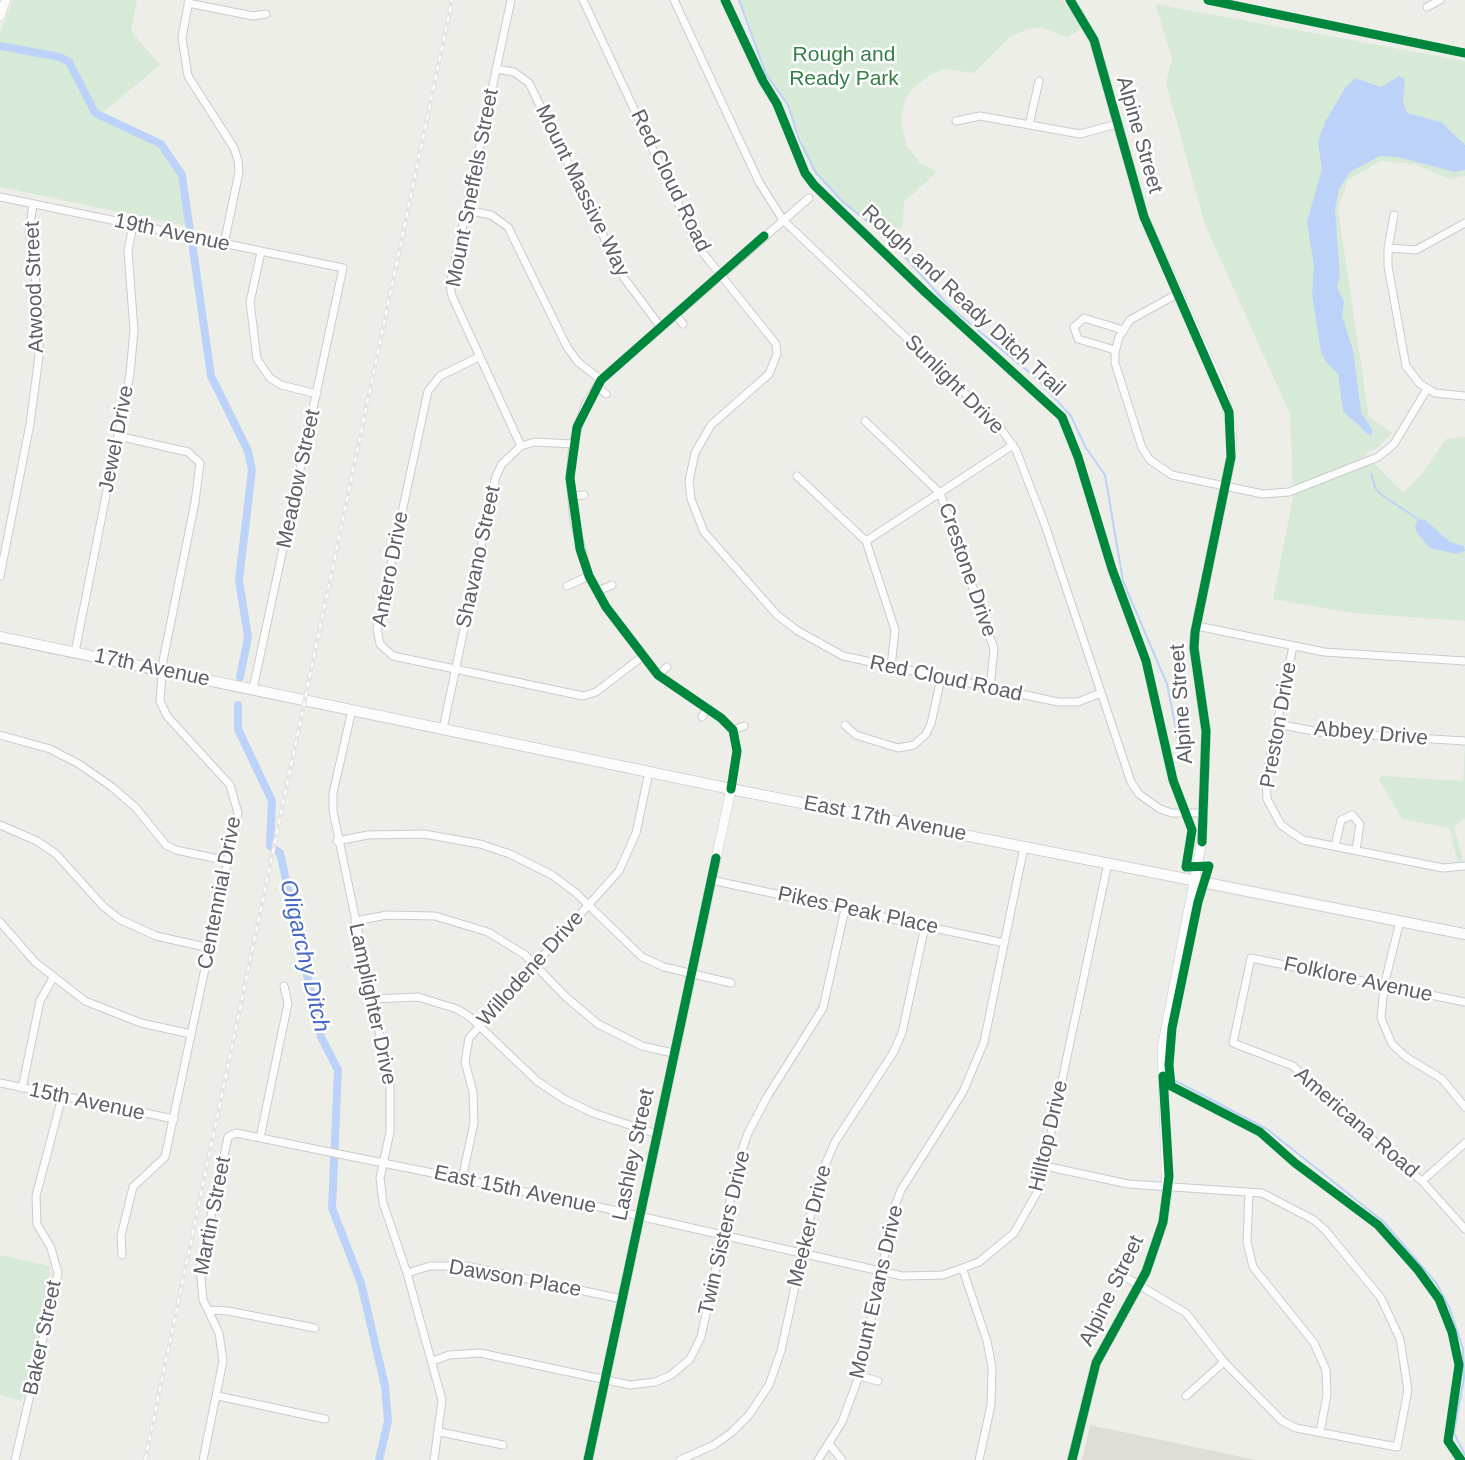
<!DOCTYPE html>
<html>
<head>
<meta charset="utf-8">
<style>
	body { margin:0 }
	canvas { display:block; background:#eeeee9 }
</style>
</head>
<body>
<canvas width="1465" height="1460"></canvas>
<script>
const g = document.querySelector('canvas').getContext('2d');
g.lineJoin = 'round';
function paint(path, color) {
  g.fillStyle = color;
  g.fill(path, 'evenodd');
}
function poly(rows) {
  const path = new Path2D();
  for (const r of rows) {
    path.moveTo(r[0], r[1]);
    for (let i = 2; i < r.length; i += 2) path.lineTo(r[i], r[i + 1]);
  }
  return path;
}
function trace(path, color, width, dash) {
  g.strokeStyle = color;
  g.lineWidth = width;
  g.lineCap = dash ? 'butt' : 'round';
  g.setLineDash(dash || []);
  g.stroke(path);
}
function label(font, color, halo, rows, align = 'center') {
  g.font = font + ' Helvetica,sans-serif';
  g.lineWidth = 5;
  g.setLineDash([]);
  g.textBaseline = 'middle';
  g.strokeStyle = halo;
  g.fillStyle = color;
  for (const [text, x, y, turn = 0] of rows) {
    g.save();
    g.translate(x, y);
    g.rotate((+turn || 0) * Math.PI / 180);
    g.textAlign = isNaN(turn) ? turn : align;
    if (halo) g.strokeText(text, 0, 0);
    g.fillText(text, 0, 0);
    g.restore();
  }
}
const education = poly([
	[1090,1425,1256,1460,1082,1460]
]);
const green = poly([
	[13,0,137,0,131,31,160,65,99,116,154,138,170,154,182,175,190,227,0,187,0,32],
	[739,0,1062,0,1084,28,1067,37,1042,28,1028,29,1011,36,974,73,944,69,930,75,912,89,905,100,901,121,906,144,920,163,937,172,904,202,903,226,887,237,843,202,812,168,788,105,766,74],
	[1155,4,1465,61,1465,176,1449,179,1414,164,1380,161,1348,180,1338,209,1369,417,1392,433,1377,448,1365,454,1403,493,1423,472,1446,439,1465,437,1465,621,1353,613,1273,599,1293,497,1290,414,1205,225,1166,83,1172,58],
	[1465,741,1465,818,1454,827,1465,866,1459,868,1449,828,1402,819,1379,780,1381,776,1463,781],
	[0,1255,50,1266,49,1286,22,1401,0,1395]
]);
const water = poly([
	[1399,76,1405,79,1403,102,1407,113,1441,122,1465,145,1465,170,1455,172,1398,157,1380,156,1350,172,1339,189,1335,209,1340,277,1337,287,1344,302,1342,316,1353,350,1361,412,1373,431,1370,436,1343,411,1338,374,1327,363,1321,352,1312,295,1314,266,1307,222,1322,169,1318,142,1325,122,1345,88,1355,78,1381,87],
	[1418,519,1425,520,1450,542,1464,546,1465,551,1456,554,1430,548,1417,533,1415,526]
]);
const stream = poly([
	[739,0,766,74,788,105,799,139,816,173,843,202,887,237,950,307,1036,378,1071,416,1086,448,1105,475,1123,581,1167,684,1179,744],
	[1371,474,1376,489,1383,496,1418,519],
	[1172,1079,1267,1129,1384,1222,1437,1284,1450,1309,1463,1349,1464,1378,1454,1433,1465,1455]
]);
const canal = poly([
	[0,46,60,57,69,62,95,113,161,144,182,175,190,231],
	[192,242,211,376,248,451,252,470,239,580,248,637,240,677],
	[238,705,238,729,272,801,270,846,280,853,321,1037,338,1070,332,1208,361,1283,385,1386,388,1421,379,1460]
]);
const minor = poly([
	[189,0,182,38,188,76,234,148,238,160,239,172,224,244],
	[511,0,450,285,452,296,521,446],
	[583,0,699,248,776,344,777,354,769,374,711,425,695,453,689,481,691,499,704,532,777,615,798,631,843,656,1058,702,1078,702,1101,693],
	[674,0,759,182,783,220,999,426,1016,450,1045,525,1131,782,1139,794,1160,809,1172,813,1202,813],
	[188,3,253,16,266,14],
	[1427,7,1440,0],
	[496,69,514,72,529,83,624,278,660,326],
	[956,121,980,116,1080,134,1117,124],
	[1029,125,1039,81],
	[0,197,343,268,253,689],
	[466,210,491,215,508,227,567,347,578,362,601,380],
	[1465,223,1416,250,1388,248,1388,266,1406,366,1420,384,1435,393,1465,396],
	[1388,248,1394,215],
	[261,252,250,302,257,359,270,378,281,385,317,394],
	[1179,293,1130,320,1119,337,1115,352,1115,363,1142,448,1150,460,1172,475,1263,494,1289,492,1378,457,1394,444,1427,389],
	[675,314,683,324],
	[1115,350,1078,339,1074,327,1084,318,1123,330],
	[479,357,440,376,428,391,377,629,380,644,393,656,583,696,596,692,643,656],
	[597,386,606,394],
	[865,421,940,493,994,649,990,689],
	[118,436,188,452,200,463,195,502,163,661,160,701,167,716,230,785,238,813,165,1157,133,1187,121,1236,122,1255],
	[797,476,866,541,895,630,891,667],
	[572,496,584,495],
	[866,541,1013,445],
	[0,576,30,424,39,356,39,306,29,232,33,204],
	[567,586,589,576],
	[598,591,612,585],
	[1197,626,1324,652,1465,661],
	[1293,646,1266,777,1267,799,1281,825,1303,840,1443,868,1465,866],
	[75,652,130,374,134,330,128,251,133,225],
	[658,675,667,667],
	[352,710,333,793,333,811,390,1084,390,1132,380,1178,383,1203,407,1273,442,1400,434,1460],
	[702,717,707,708],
	[1277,724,1319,732,1465,741],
	[845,725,856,735,898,748,914,745,926,734,931,724,941,678],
	[443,729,496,476,502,464,521,446,535,442,573,444],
	[733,730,744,726],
	[0,735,50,749,79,764,112,787,136,808,166,845,176,850,228,861],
	[731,789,737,751,733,730,721,718,658,675,606,607,589,576,574,521,570,478,573,444,585,405,601,380,809,198],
	[0,825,37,841,56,854,103,906,119,919,156,936,210,948],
	[337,841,368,835,424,834,480,844,510,854,552,875,576,893,642,957,664,967,731,983],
	[1335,846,1341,820,1352,815,1360,824,1356,850],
	[711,880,1004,943],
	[355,921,387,915,435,916,488,932,525,955,566,997,598,1024,642,1046,673,1053],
	[1400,921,1384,986,1381,1018,1392,1044,1406,1057,1442,1079,1465,1107],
	[0,922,35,962,85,1001,141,1023,191,1034],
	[372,999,418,997,457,1009,470,1017,537,1081,564,1099,593,1113,657,1134],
	[1465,1002,1251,958,1233,1043,1293,1066,1393,1158,1422,1181,1465,1229],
	[0,1083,174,1119],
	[22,1088,40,1001,53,978],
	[260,1138,288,1003,284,986],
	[1045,1166,1128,1184,1262,1193,1314,1220,1326,1231,1381,1298,1400,1339,1408,1390,1397,1447,1296,1428,1282,1421,1224,1362,1186,1313,1117,1272],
	[462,1179,474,1123,473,1092,465,1062,469,1038,619,871,636,833,649,772],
	[1422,1181,1465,1143],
	[1249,1193,1247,1242,1253,1267,1314,1343,1326,1370,1327,1395,1320,1432],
	[963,1270,987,1341,992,1367,991,1405,979,1460],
	[407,1273,430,1266,466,1266,622,1299],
	[208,1310,228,1311,315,1328],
	[433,1361,449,1355,480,1353,630,1385,655,1382,671,1375,690,1359,701,1337,739,1159,748,1133,767,1097,823,1008,845,909],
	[859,1376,878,1381],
	[218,1396,325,1419],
	[1186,1396,1224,1362],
	[440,1432,503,1445],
	[830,1445,842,1460],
	[15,1460,58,1273,51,1248,37,1224,36,1196,62,1097],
	[203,1460,223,1361,219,1333,203,1300,200,1267,228,1137,236,1133,604,1208,902,1276,943,1275,979,1262,1014,1233,1039,1189,1108,863],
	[680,1460,714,1445,732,1432,749,1415,769,1385,781,1351,818,1181,835,1142,893,1053,902,1033,925,926],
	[818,1460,842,1422,859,1376,895,1206,901,1190,963,1092,984,1042,1024,847]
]);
const tertiary = poly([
	[1070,0,1094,40,1144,217,1223,391,1232,432,1231,457,1195,632,1194,648,1206,731,1202,840,1162,1048,1167,1195,1163,1222,1146,1272,1096,1363,1072,1460],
	[0,16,6,0],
	[588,1460,731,789]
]);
const secondary = poly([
	[0,637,731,789,1465,934]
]);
const rail = poly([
	[145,1460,452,0]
]);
const cycleway = poly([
	[725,0,763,81,777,104,805,173,814,185,925,292,1062,417,1078,457,1112,569,1146,661,1173,780,1192,830,1186,867,1209,866,1198,902,1172,1028,1169,1065,1171,1086,1260,1132,1295,1163,1378,1225,1418,1270,1439,1299,1452,1332,1459,1365,1448,1441,1461,1460],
	[1070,0,1094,40,1144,217,1229,412,1231,457,1195,632,1194,648,1206,731,1202,842],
	[1208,0,1465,53],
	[731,789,737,751,733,730,721,718,658,675,606,607,589,576,580,549,570,478,577,427,601,380,764,236],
	[588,1460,716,858],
	[1072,1460,1096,1363,1146,1272,1163,1222,1169,1176,1163,1076]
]);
const parkNames = [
	["Rough and",844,55],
	["Ready Park",844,79]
];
const streetNames = [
	["Alpine Street",1139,135,74],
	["Red Cloud Road",670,181,64],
	["Mount Sneffels Street",473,188,-79],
	["Mount Massive Way",582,191,64],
	["19th Avenue",172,233,12],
	["Atwood Street",35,287,-92],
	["Rough and Ready Ditch Trail",963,301,43],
	["Sunlight Drive",954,385,45],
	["Jewel Drive",117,439,-79],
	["Meadow Street",299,479,-78],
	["Shavano Street",479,557,-78],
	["Antero Drive",391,569,-79],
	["Crestone Drive",967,570,71],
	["17th Avenue",152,668,12],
	["Red Cloud Road",946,679,12],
	["Alpine Street",1182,704,-94],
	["Preston Drive",1279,725,-80],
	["Abbey Drive",1371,734,5],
	["East 17th Avenue",885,819,11],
	["Centennial Drive",220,893,-79],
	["Pikes Peak Place",858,911,12],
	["Willodene Drive",531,969,-48],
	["Folklore Avenue",1358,980,12],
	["Lamplighter Drive",372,1004,78],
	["15th Avenue",87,1102,12],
	["Americana Road",1356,1123,41],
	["Hilltop Drive",1049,1136,-77],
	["Lashley Street",634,1155,-78],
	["East 15th Avenue",515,1190,12],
	["Martin Street",213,1216,-79],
	["Meeker Drive",810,1226,-76],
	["Twin Sisters Drive",725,1233,-77],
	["Dawson Place",515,1279,10],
	["Alpine Street",1112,1291,-64],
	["Mount Evans Drive",877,1292,-77],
	["Baker Street",43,1338,-78]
];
const waterNames = [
	["Oligarchy Ditch",304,956,77]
];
paint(education, '#deded7');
paint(green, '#d7ead8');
paint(water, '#bdd2f8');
trace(stream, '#bdd2f8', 2);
trace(canal, '#bdd2f8', 8);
trace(minor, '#cbcbcb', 9);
trace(tertiary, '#cbcbcb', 10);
trace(secondary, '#ccc', 12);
trace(minor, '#fcfcfc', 7);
trace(tertiary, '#fcfcfc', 9);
trace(secondary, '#fcfcfc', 10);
trace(rail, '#e5e5e4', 4.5);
trace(rail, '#fff', 2, [5]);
trace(cycleway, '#00873e', 9);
label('21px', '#348048', '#fff', parkNames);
label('21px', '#5e6067', '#fff', streetNames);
label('italic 23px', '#496ac4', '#fff', waterNames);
</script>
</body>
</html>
